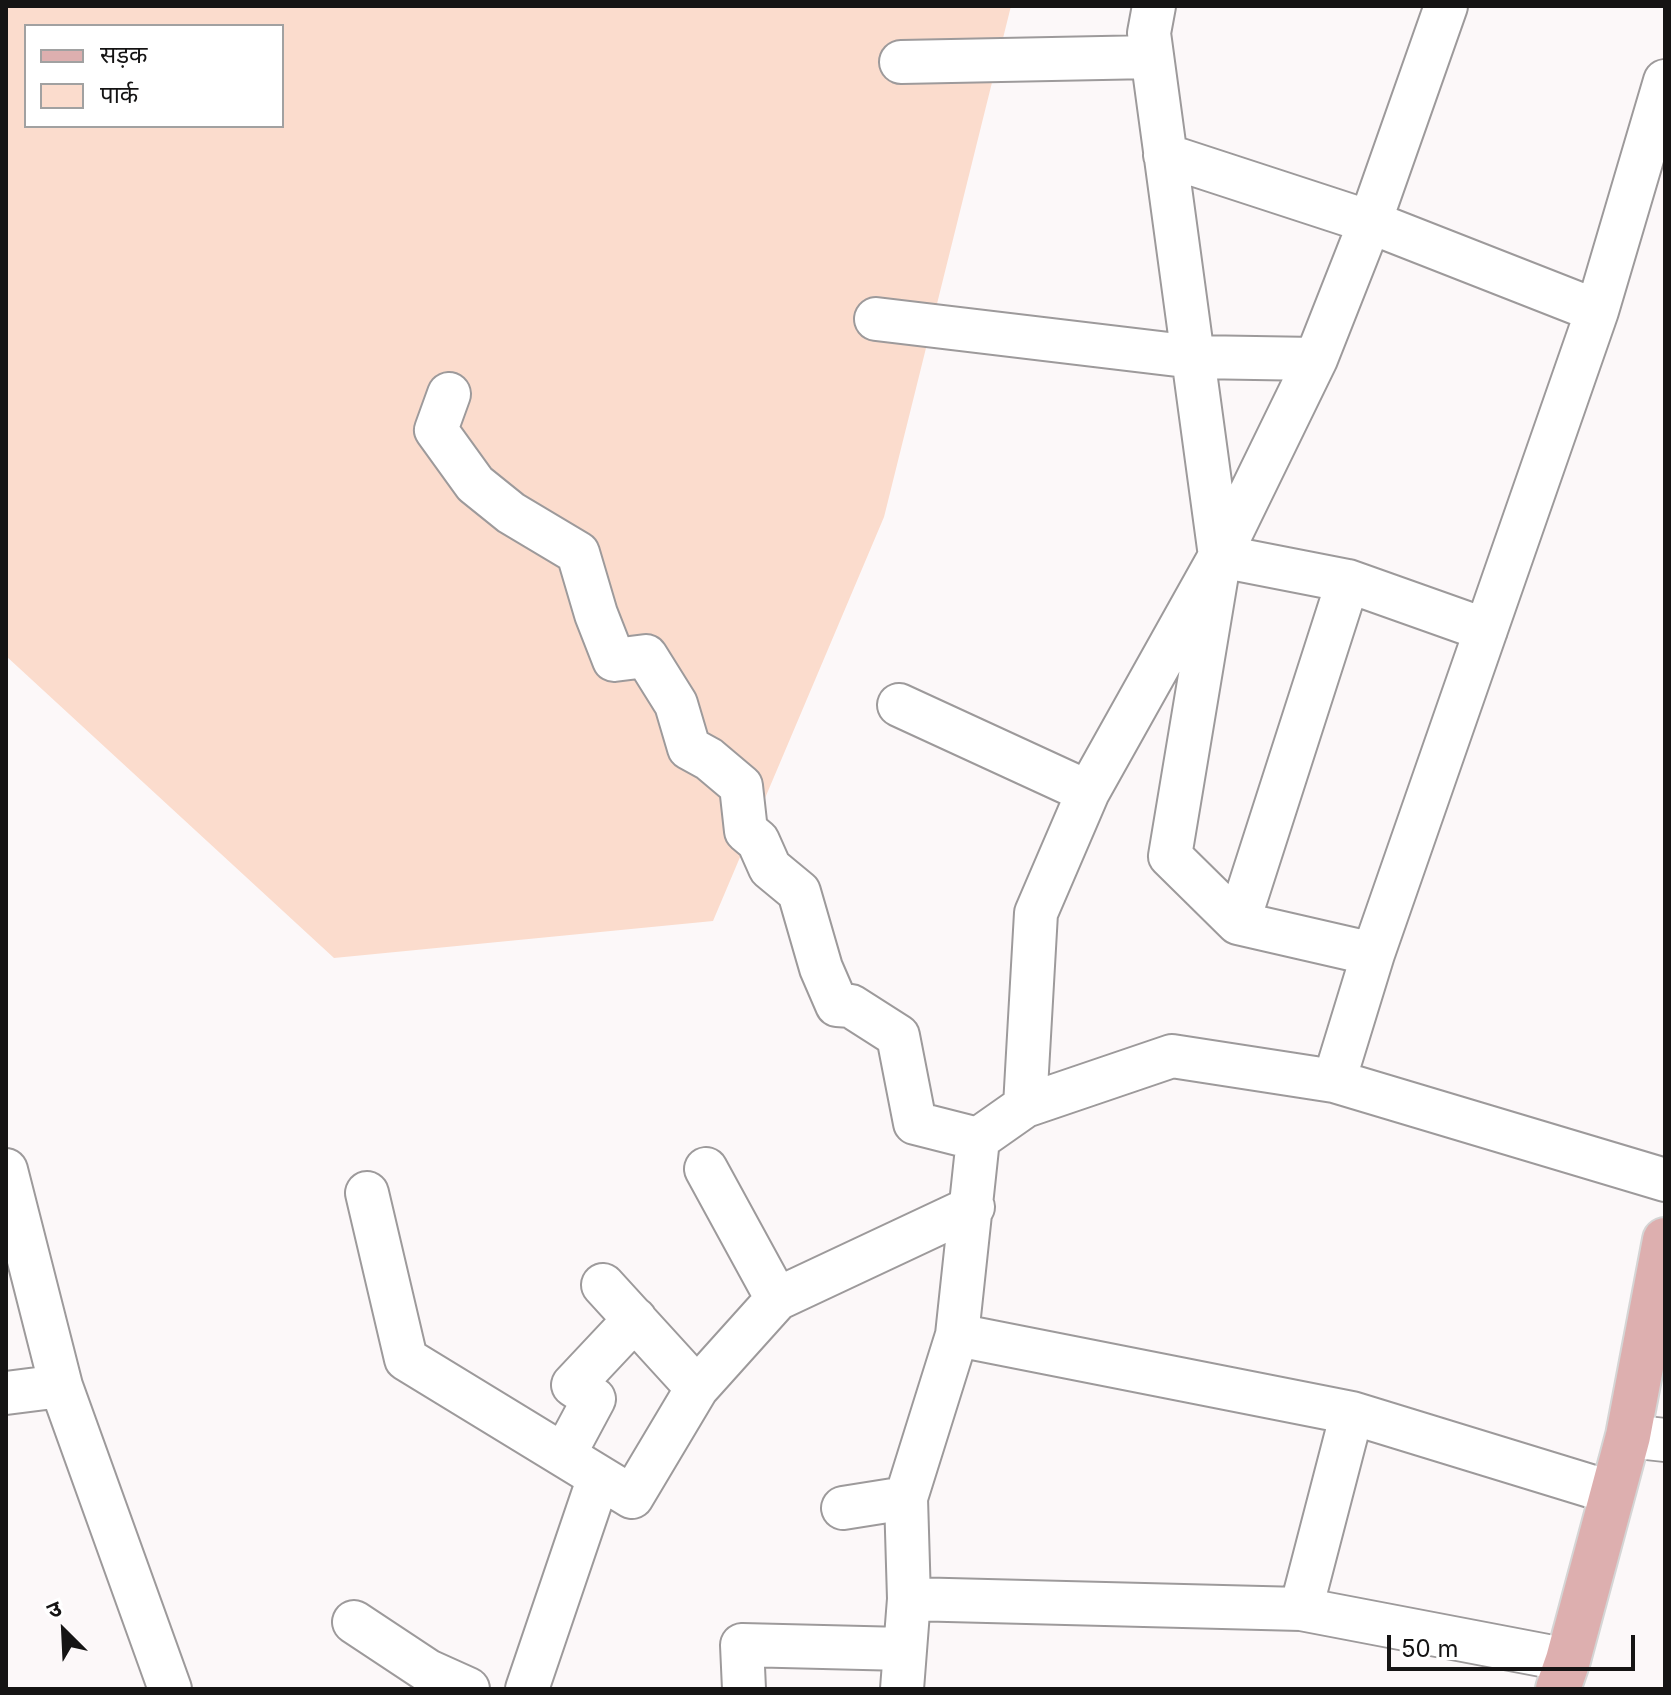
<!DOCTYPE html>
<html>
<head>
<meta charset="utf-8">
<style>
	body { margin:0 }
	#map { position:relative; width:1671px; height:1695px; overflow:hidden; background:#fcf8f9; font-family:Inter,"Noto Sans Devanagari",sans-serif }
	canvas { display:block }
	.frame { position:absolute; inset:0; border:8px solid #151414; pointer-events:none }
	.legend { position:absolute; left:24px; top:24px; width:260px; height:104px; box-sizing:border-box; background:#fff; border:2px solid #a1a1a1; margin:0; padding:10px 14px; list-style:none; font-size:24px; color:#151414 }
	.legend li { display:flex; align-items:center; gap:16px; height:40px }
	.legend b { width:40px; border:2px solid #a1a1a1 }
	.north { position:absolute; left:24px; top:1591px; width:80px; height:80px; -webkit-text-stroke:6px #fff; paint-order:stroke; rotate:336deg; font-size:22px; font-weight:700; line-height:32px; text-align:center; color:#151414 }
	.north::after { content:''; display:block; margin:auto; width:28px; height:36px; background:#151414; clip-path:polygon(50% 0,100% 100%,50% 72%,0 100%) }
	.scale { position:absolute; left:1387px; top:1635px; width:248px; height:36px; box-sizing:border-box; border:4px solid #151414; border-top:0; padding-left:10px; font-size:24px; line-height:28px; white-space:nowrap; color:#151414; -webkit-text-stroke:6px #fff; paint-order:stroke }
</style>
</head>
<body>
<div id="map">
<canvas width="1671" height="1695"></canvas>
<div class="frame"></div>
<ul class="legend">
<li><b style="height:10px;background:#ddafaf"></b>सड़क</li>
<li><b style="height:22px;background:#fbdccd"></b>पार्क</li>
</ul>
<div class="north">उ</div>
<div class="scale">50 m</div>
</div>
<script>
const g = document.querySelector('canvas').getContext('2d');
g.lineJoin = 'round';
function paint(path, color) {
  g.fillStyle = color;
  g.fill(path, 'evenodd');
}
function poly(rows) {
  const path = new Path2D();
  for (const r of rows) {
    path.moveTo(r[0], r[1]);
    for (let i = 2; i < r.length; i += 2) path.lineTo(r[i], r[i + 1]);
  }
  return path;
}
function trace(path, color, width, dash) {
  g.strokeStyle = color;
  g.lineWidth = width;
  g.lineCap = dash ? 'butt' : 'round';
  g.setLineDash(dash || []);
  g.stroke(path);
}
const green = poly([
	[6,6,1011,6,884,517,713,921,334,958,6,656],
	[26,26,282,26,282,126,26,126]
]);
const minor = poly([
	[1154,6,1149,33,1220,556,1170,856,1238,923,1373,954],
	[901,62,1152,57],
	[1165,155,1370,222,1597,311],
	[876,319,1194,357,1316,359],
	[449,394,436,430,475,484,511,513,578,553,596,614,614,660,646,656,676,704,689,748,709,759,741,786,746,831,758,841,770,868,799,892,821,968,837,1005,851,1006,898,1036,915,1123,978,1139],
	[1220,556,1348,581,1486,630],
	[899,705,1088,792],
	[1238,923,1348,581],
	[1334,1081,1373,954,1597,311,1665,81],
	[1025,1106,1036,913,1088,792,1220,556,1316,359,1370,222,1446,6],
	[706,1169,777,1299],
	[6,1170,61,1386,170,1689],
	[367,1193,406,1359,632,1497,697,1388,777,1299,973,1207],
	[603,1285,697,1388],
	[957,1335,1352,1413,1613,1493],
	[6,1393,61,1386],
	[1628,1436,1665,1440],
	[564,1455,594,1399,573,1385,635,1319],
	[843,1508,906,1498],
	[909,1599,1301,1609,1568,1660],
	[1301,1609,1352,1413],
	[354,1622,428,1671,468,1689],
	[527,1689,599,1477],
	[744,1689,742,1645,904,1649],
	[902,1689,909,1599,906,1498,957,1335,978,1139,1025,1106,1172,1056,1334,1081,1665,1180]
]);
const major = poly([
	[1558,1689,1568,1660,1628,1436,1665,1240]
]);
paint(green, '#fbdccd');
trace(minor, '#9d9a9b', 46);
trace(major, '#d5d5d5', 48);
trace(minor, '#fff', 42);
trace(major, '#ddafaf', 44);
</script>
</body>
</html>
